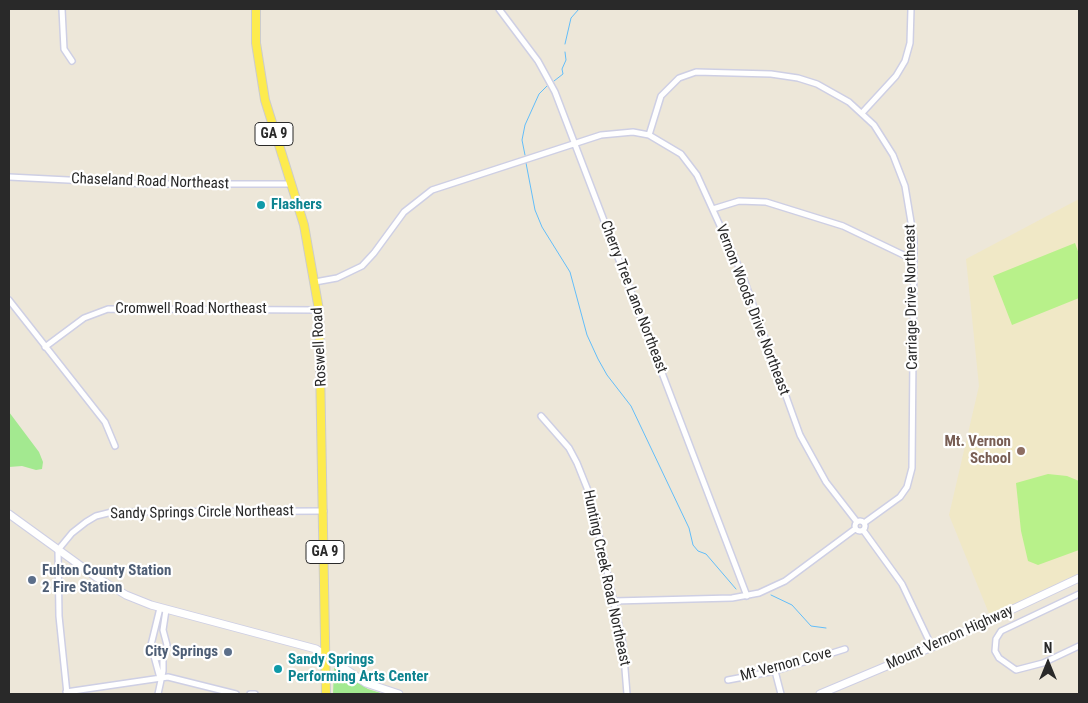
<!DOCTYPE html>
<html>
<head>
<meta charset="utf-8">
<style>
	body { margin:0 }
	#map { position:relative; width:1088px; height:703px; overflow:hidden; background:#ede7d9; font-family:"Roboto Condensed",sans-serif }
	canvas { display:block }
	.frame { position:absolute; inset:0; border:10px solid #292929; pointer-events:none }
	.north { position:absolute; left:1023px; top:638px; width:50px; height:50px; -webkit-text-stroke:4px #fff; paint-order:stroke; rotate:0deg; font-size:14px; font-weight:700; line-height:20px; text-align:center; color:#292929 }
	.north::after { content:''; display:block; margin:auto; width:18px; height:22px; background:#292929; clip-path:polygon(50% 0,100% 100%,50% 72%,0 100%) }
</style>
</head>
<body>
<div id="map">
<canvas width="1088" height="703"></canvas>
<div class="frame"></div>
<div class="north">N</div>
</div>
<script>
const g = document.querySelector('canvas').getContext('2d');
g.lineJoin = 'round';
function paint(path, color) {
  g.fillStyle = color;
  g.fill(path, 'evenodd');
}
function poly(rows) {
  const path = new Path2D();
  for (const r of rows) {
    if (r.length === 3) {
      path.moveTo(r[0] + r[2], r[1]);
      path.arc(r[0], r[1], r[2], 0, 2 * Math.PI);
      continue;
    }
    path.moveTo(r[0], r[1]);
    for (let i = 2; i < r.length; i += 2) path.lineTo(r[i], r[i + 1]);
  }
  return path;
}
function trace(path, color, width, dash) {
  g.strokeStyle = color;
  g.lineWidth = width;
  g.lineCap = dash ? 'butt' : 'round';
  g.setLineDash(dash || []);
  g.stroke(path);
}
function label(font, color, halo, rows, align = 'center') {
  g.font = font + ' "Roboto Condensed",sans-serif';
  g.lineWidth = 4.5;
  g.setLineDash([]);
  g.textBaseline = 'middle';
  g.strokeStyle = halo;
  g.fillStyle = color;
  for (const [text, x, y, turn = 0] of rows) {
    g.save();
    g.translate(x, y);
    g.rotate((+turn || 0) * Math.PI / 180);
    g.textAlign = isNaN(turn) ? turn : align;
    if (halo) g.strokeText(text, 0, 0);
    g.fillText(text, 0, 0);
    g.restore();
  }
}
const education = poly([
	[1079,199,1079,577,992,621,949,515,979,386,966,259]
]);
const green = poly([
	[9,412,39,452,43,462,42,469,36,470,22,466,9,467],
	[334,668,368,689,384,694,333,694]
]);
const pitch = poly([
	[1075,243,1079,254,1079,298,1012,325,993,276],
	[1048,474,1067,476,1079,481,1079,550,1038,565,1028,561,1021,531,1016,483]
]);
const stream = poly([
	[565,44,571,18,579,9],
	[554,81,563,74,562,69,566,60,565,52],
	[525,155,522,140,525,125,539,94,548,85],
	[526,163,535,210,542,227,570,272,587,335,598,359,607,375,631,406,689,528,693,545,698,551,706,554,736,589],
	[771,595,792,605,811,626,826,628]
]);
const street = poly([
	[62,9,64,49,72,61],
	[499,9,538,61,555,92,747,596],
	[862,113,896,76,905,61,910,43,911,9],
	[649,135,661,96,679,78,696,72,771,74,798,78,817,84,849,102,874,125,893,155,905,186,914,240,912,468,907,487,900,497,864,523],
	[9,177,147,184,292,184],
	[713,209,739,201,766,202,843,226,914,260],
	[315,282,337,278,362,266,374,253,404,212,432,190,601,135,633,132,649,135,681,154,697,175,742,274,800,435,826,482,857,522],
	[9,300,105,422,115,446],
	[45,347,84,318,108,309,319,310],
	[541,416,569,448,577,463,591,498,623,644,627,694],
	[860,526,5],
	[863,530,902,584,932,647],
	[1079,594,1001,631,996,639,995,651,999,658,1016,670,1043,663,1079,646],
	[614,601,732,598,759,593,785,581,855,529],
	[156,658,163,657,167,645,163,630,166,610],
	[775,671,781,694],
	[160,678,151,645,160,608],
	[728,680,775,671,845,649],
	[66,692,168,677,236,694],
	[67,694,59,616,58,550,72,533,86,522,96,516,112,512,324,511],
	[158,694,163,671,163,657],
	[250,694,255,694]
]);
const secondary = poly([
	[9,514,96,577,126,595,151,605,316,649,366,683,399,694],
	[820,694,932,647,1079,578]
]);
const primary = poly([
	[256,9,256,43,265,100,304,225,319,310,326,694]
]);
const markers = [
	[261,205,5,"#0f9aa8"],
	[1021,451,5,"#8d6e63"],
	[32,580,5,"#5c6f8a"],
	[228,652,5,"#5c6f8a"],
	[278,669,5,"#0f9aa8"]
];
const shields = [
	[274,134,38],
	[325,552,38]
];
const shieldNames = [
	["GA 9",274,134],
	["GA 9",325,552]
];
const streetNames = [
	["Chaseland Road Northeast",150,182,2],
	["Cherry Tree Lane Northeast",633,297,69],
	["Carriage Drive Northeast",912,297,-91],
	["Cromwell Road Northeast",191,309],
	["Vernon Woods Drive Northeast",752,310,69],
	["Roswell Road",320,347,-93],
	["Sandy Springs Circle Northeast",202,513,-1],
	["Hunting Creek Road Northeast",606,578,78],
	["Mount Vernon Highway",950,638,-24],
	["Mt Vernon Cove",786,665,-15]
];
const cultureNames = [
	["Flashers",271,205],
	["Sandy Springs",288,660],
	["Performing Arts Center",288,677]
];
const educationNames = [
	["Mt. Vernon",1011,442],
	["School",1011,459]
];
const serviceNames = [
	["Fulton County Station",42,571],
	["2 Fire Station",42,588],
	["City Springs",218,652,"right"]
];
paint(education, '#f0e8c6');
paint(green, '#a3e990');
paint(pitch, '#b8f18a');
trace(stream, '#62bdf9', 1);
trace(street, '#cecfe4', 8);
trace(secondary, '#cecfe4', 9);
trace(primary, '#ccc', 10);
trace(street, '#fff', 5);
trace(secondary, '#fff', 7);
trace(primary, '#fdeb4e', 8);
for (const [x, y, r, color] of markers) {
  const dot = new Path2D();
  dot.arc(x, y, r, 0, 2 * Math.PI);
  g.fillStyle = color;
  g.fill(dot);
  trace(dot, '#fff', 2);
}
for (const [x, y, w] of shields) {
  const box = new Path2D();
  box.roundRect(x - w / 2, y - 11.5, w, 23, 4);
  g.fillStyle = '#fff';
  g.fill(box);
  trace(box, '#292929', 1);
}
label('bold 14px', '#292929', null, shieldNames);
label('15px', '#292929', '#fff', streetNames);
label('bold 15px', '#0d838f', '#fff', cultureNames, 'left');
label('bold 15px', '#785e54', '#fff', educationNames, 'right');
label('bold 15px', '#4e5e75', '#fff', serviceNames, 'left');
</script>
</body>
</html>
